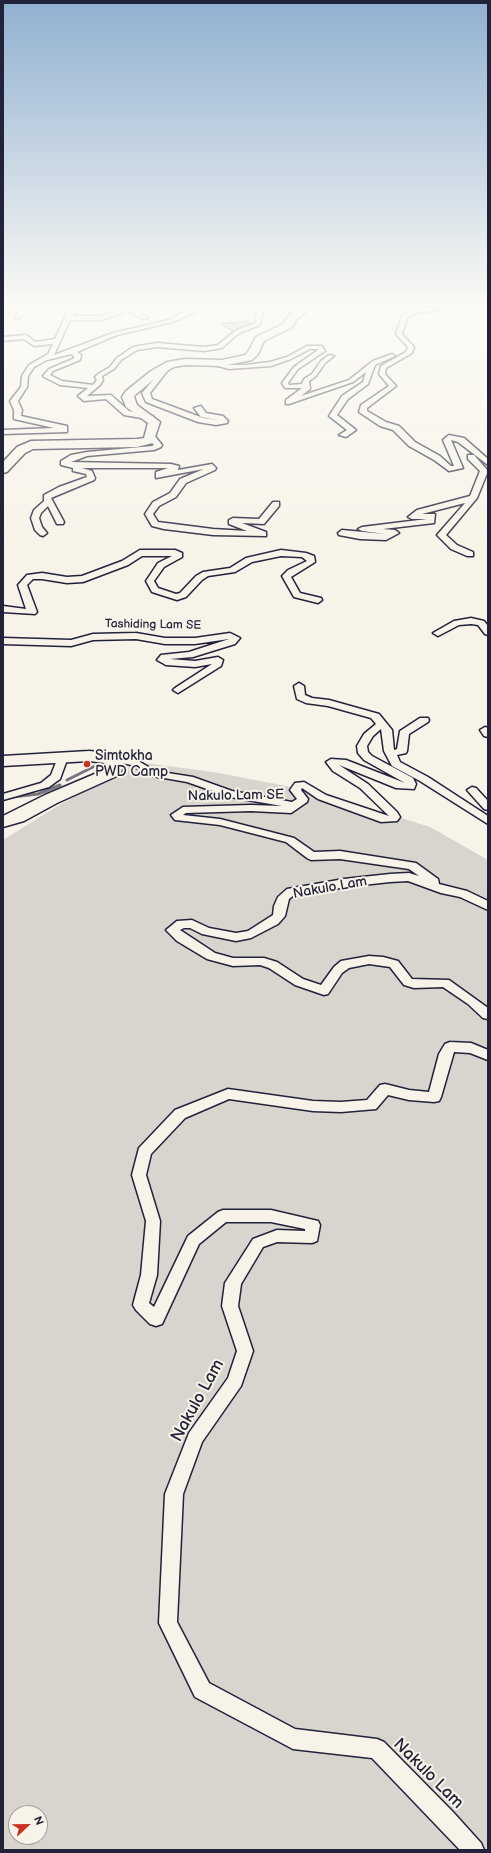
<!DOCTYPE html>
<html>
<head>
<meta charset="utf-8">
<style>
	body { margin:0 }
	#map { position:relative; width:491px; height:1853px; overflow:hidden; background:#f7f3e8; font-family:"Balsamiq Sans",sans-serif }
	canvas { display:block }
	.frame { position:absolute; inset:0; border:4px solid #22223b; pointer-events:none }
	.north { position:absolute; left:8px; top:1805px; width:40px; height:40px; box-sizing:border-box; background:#f7f3e8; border:1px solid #a29fa3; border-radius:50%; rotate:68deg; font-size:11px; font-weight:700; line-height:16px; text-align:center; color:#22223b }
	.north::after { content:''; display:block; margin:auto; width:14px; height:18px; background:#c8321e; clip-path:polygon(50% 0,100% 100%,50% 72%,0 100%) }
</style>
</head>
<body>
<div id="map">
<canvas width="491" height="1853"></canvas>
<div class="frame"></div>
<div class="north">N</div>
</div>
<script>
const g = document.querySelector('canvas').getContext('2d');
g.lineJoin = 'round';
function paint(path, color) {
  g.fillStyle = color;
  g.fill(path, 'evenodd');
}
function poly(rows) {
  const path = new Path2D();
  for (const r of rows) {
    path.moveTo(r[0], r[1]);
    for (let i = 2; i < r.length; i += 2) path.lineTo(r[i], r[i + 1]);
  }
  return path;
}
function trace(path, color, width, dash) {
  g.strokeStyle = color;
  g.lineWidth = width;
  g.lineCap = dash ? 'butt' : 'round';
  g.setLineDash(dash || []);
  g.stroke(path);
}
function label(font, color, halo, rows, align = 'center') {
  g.font = font + ' "Balsamiq Sans",sans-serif';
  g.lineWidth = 4;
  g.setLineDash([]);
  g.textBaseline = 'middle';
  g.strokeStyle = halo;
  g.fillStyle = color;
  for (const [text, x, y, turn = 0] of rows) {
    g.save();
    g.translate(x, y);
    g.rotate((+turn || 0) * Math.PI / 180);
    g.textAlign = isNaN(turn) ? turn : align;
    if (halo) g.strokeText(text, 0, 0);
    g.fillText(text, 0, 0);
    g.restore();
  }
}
const green = poly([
	[137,762,213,772,318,792,430,827,488,860,488,1850,3,1850,3,840,56,807],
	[16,1813,40,1813,40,1837,16,1837]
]);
const stream = poly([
	[67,780,105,761],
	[12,797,38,794,60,785]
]);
const building = poly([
	[250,321,233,331,221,324,250,321]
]);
const street = poly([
	[27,306,35,306,29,309,19,318,15,318,15,316,27,306],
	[77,306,84,306,72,316,101,316,127,306,135,306,134,308,148,318,143,319,128,310,102,320,70,320,54,355,113,333,169,320,192,308,214,306,196,311,173,322,117,335,77,352,81,355,80,360,53,371,50,375,62,381,93,385,97,380,95,377,98,374,110,367,117,358,133,347,157,343,204,347,218,345,235,331,255,323,256,314,262,306,268,306,262,314,260,325,239,333,222,348,204,351,157,347,137,350,121,360,114,369,102,376,103,380,100,385,87,396,111,395,129,411,153,416,153,420,124,415,106,399,84,401,78,396,88,388,60,385,44,377,43,376,49,369,75,358,72,354,47,360,34,367,28,376,27,387,18,401,22,410,21,416,67,426,67,432,3,434,3,430,54,428,14,419,14,410,10,401,21,387,22,376,29,365,48,354,53,344,34,346,24,339,3,341,3,337,26,335,35,342,55,339,67,313,77,306],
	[446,306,463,306,417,313,407,318,402,334,414,347,412,353,386,368,385,374,396,386,367,408,367,411,386,422,399,426,415,442,440,456,451,466,454,466,443,440,449,435,464,438,488,459,488,465,458,442,451,440,463,468,449,471,434,460,409,446,393,430,380,426,359,412,361,405,389,386,379,374,381,366,406,352,408,347,396,334,402,316,416,309,446,306],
	[307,346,322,346,325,351,298,369,288,383,289,385,302,384,304,379,312,374,321,361,329,355,334,356,325,363,316,376,309,381,310,389,301,396,349,380,373,361,392,354,395,356,375,365,368,384,348,399,337,415,356,430,346,437,339,435,347,430,329,416,342,396,363,382,366,372,353,382,289,404,286,404,286,400,302,388,285,388,282,383,294,367,318,350,318,349,310,349,291,359,271,366,229,369,211,364,214,362,229,365,245,365,270,362,287,357,307,346],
	[166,365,171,366,150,393,152,399,203,418,218,420,201,417,194,408,201,406,206,413,223,416,228,421,227,423,216,425,198,422,146,402,142,393,166,365],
	[148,435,154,435,162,445,161,447,154,450,87,456,71,462,171,464,179,466,178,470,212,464,216,468,215,470,186,483,176,497,159,506,153,514,158,522,213,529,247,531,229,524,229,520,233,518,259,519,273,502,279,502,279,506,264,524,242,523,266,532,266,536,213,535,164,529,152,526,145,514,153,502,170,493,180,479,204,469,156,478,156,472,168,468,82,468,92,471,95,478,94,480,51,498,64,522,63,524,57,524,48,506,41,513,39,518,42,527,47,533,43,536,40,535,35,530,31,518,34,510,44,501,44,495,59,487,87,477,86,474,73,471,73,468,61,465,61,461,71,455,87,452,152,446,154,445,147,437,148,435],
	[468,455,474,455,488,471,477,498,446,535,457,545,473,552,473,556,467,556,451,549,437,535,465,503,422,514,435,514,434,523,383,529,395,530,399,533,386,540,360,539,339,535,338,533,342,530,385,534,362,531,358,529,362,527,427,519,412,519,408,517,417,510,470,496,480,471,468,459,468,455],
	[140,550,175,550,182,553,182,557,164,567,154,581,158,588,176,594,180,593,196,576,203,572,230,568,246,558,281,550,306,553,314,556,315,562,291,577,300,593,321,598,322,600,318,603,294,597,282,576,288,570,307,561,302,557,281,556,252,562,235,572,208,576,202,580,186,597,177,600,152,592,146,581,158,563,172,556,142,556,128,565,83,582,67,583,42,579,33,579,27,585,37,612,35,614,3,612,3,606,26,609,18,585,27,575,42,573,67,577,82,576,122,561,140,550],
	[471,618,484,621,488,626,488,635,485,634,478,625,471,624,459,625,438,636,433,633,454,621,471,618],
	[136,633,165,638,195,638,230,633,240,638,235,644,193,657,170,659,195,661,218,657,223,660,221,666,178,693,173,690,175,688,212,664,195,667,166,665,157,660,161,655,189,652,229,639,195,644,165,644,136,639,93,640,71,646,3,644,3,638,71,640,93,634,136,633],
	[299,683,304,686,305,695,312,698,329,700,379,714,392,730,394,750,397,749,400,731,420,718,428,718,429,720,428,722,409,734,407,751,406,753,397,755,400,762,428,777,488,816,488,824,420,781,392,766,384,751,381,729,373,736,367,746,368,752,372,756,413,778,416,784,414,789,396,788,339,765,368,784,397,812,400,817,397,821,381,822,318,799,302,788,301,790,308,799,307,802,291,813,251,811,186,813,183,815,220,819,294,838,314,852,340,851,416,863,438,879,439,884,467,891,488,901,488,910,460,897,441,893,408,881,390,882,344,887,318,893,294,895,289,899,285,916,278,924,251,938,236,941,202,934,190,928,184,928,180,930,215,953,233,958,264,958,277,962,303,979,321,985,334,967,341,961,369,956,383,957,398,961,412,979,449,980,488,1008,488,1019,483,1018,468,1004,443,987,414,988,404,985,390,967,369,964,349,968,342,973,328,994,324,995,295,985,269,968,260,965,233,966,207,959,177,941,166,930,177,921,192,920,209,928,236,933,248,931,273,915,274,906,278,897,287,889,344,879,390,874,409,873,419,876,409,869,340,859,311,860,307,858,286,842,220,825,175,820,171,815,183,807,251,805,282,806,230,797,187,782,147,775,132,765,109,761,104,758,109,755,135,759,155,771,193,777,232,791,292,802,297,799,290,790,295,783,304,782,326,795,389,816,360,788,333,771,326,762,331,759,346,760,405,783,364,760,358,753,357,746,364,734,376,724,371,718,328,706,306,703,297,699,294,686,299,683],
	[485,727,488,728,488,737,484,736,480,730,485,727],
	[63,754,68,757,60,779,49,787,3,800,3,794,41,783,51,775,58,757,63,754],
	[472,787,476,788,488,801,488,810,484,809,467,790,472,787],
	[450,1042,471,1043,488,1050,488,1060,470,1053,454,1052,441,1097,439,1101,434,1102,409,1100,388,1095,376,1109,341,1112,313,1111,229,1099,185,1118,151,1154,146,1175,160,1221,157,1275,149,1303,154,1307,188,1236,218,1212,223,1210,271,1210,318,1221,320,1225,317,1241,312,1243,277,1242,263,1247,241,1284,238,1306,253,1351,241,1386,202,1442,183,1494,177,1622,209,1683,295,1729,377,1739,384,1742,453,1812,481,1843,484,1850,460,1850,372,1758,293,1749,195,1697,159,1623,165,1494,189,1433,228,1378,237,1351,222,1306,225,1283,253,1239,277,1230,305,1231,305,1229,271,1222,226,1222,199,1244,162,1324,156,1326,150,1324,136,1310,133,1305,141,1275,146,1221,132,1175,139,1148,175,1110,228,1089,313,1101,341,1102,367,1100,380,1085,385,1084,409,1090,429,1092,439,1054,445,1044,450,1042]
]);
const primary = poly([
	[301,306,312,306,297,319,291,328,264,341,258,354,252,360,222,366,185,365,174,367,159,375,135,395,134,397,137,405,160,422,153,443,137,447,33,449,25,453,7,472,3,473,3,462,17,447,31,441,137,439,144,438,148,423,126,407,122,397,126,391,151,371,167,362,185,359,222,360,245,355,248,352,256,337,283,324,289,315,301,306],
	[89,751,109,753,120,757,124,765,119,775,57,803,24,821,3,827,3,816,45,795,97,773,106,768,108,765,105,763,89,761,3,766,3,756,89,751]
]);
const markers = [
	[87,764,4,"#c8321e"]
];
const farStreetnames = [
	["Tashiding Lam SE",153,625,1]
];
const poiNames = [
	["Simtokha",95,756],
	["PWD Camp",95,772]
];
const streetNames = [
	["Nakulo Lam SE",236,796,-1],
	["Nakulo Lam",330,888,-10]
];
const nearStreetnames = [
	["Nakulo Lam",198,1401,-61],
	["Nakulo Lam",428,1774,45]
];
paint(green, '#d8d5cf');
trace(stream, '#76747f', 3);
paint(building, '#c2bfbd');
trace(building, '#22223b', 1);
trace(street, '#22223b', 3);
trace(primary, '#22223b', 3);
paint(street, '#f7f3e8');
paint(primary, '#f7f3e8');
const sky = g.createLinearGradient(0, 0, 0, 565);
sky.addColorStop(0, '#91b0d0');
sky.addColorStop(0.54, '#fbfaf5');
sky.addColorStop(1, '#fbfaf500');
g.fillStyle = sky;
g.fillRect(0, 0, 491, 565);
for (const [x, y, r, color] of markers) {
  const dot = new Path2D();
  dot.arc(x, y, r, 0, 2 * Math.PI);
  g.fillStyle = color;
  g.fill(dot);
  trace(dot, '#f7f3e8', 1.5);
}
label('12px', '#22223b', '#f7f3e8', farStreetnames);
label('14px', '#22223b', '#f7f3e8', poiNames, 'left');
label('14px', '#22223b', '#f7f3e8', streetNames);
label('17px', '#22223b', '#f7f3e8', nearStreetnames);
</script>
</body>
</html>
